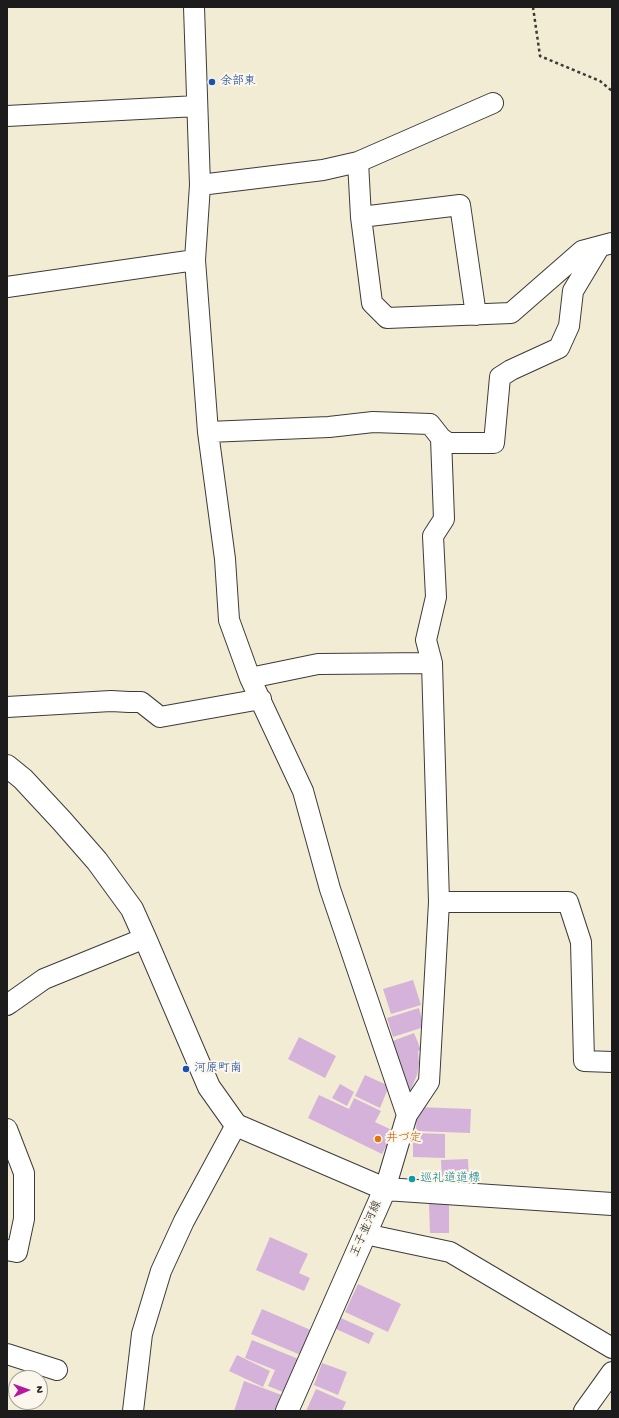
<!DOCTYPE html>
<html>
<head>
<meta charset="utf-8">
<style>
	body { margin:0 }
	#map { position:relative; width:619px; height:1418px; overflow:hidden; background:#f3ecd5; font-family:"Gochi Hand",sans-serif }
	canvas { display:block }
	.frame { position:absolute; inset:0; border:8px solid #1c1c1c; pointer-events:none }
	.north { position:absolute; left:8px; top:1370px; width:40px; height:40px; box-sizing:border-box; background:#fbf7ec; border:1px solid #a29f99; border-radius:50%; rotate:88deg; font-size:11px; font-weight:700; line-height:16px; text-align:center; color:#1c1c1c }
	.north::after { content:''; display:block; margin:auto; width:14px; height:18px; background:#b5179e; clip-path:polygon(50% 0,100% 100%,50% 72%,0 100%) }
</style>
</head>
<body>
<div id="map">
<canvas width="619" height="1418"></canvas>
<div class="frame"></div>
<div class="north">N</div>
</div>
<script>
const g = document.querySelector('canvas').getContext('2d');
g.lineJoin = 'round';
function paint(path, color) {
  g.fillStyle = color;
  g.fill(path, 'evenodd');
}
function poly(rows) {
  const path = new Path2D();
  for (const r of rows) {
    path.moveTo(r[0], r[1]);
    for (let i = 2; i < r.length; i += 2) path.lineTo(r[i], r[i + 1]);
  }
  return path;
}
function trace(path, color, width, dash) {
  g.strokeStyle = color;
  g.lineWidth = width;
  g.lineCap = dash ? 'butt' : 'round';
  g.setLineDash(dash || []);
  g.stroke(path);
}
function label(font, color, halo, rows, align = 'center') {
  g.font = font + ' "Gochi Hand","Klee One",sans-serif';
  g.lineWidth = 4;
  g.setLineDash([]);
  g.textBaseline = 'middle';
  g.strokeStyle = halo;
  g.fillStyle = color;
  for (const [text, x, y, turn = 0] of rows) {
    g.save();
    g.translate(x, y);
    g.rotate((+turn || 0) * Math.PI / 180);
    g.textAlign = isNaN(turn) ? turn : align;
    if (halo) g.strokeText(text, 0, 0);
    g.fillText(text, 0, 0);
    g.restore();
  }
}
const building = poly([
	[413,980,421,1005,391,1014,383,989],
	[419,1008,424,1027,393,1037,387,1018],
	[414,1033,421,1050,418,1051,419,1063,417,1075,409,1094,390,1042],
	[299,1037,336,1056,325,1078,288,1059],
	[365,1075,389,1086,380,1108,355,1096],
	[340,1084,354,1092,347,1106,332,1098],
	[319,1095,349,1109,354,1098,381,1111,375,1122,394,1131,382,1154,308,1118],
	[417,1107,471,1109,470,1133,416,1131],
	[413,1133,445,1134,445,1158,413,1157],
	[468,1159,469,1181,442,1182,441,1160],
	[429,1204,449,1204,449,1233,430,1233],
	[270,1237,308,1254,299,1273,310,1278,304,1291,256,1270],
	[358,1284,401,1304,388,1332,345,1312],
	[262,1309,313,1331,303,1356,251,1334],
	[341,1318,374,1333,369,1344,336,1329],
	[252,1340,301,1360,288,1394,268,1386,275,1370,245,1358],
	[237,1355,270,1371,263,1387,229,1371],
	[322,1363,347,1372,338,1395,314,1385],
	[244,1381,287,1397,282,1411,234,1411],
	[316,1389,346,1402,342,1411,306,1411]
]);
const path = poly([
	[533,7,540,56,600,81,612,91]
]);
const minor = poly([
	[194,7,200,185,195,260,208,432,225,559,229,620,250,678,303,791,330,889,407,1115],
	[7,116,197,106],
	[358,162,493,103],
	[200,185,323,170,358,162,361,217,372,303,387,318,511,313,582,251,612,243],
	[361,217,460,205,476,315],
	[7,287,195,260],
	[208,432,329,427,373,422,430,424,441,438,448,443,494,443,500,377,511,370,559,348,569,326,573,291,600,246],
	[250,678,318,664,432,663],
	[7,707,111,701,129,702,141,702,160,717,261,699],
	[439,902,568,902,581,942,584,1061,612,1062],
	[7,1005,10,1003,44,979,145,938],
	[7,1129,24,1173,24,1219,17,1252,7,1250],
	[385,1189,407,1115,429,1082,439,902,432,663,426,640,436,597,433,536,444,519,441,438],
	[365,1234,450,1252,612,1348],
	[7,1354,57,1370],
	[133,1411,142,1334,161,1271,184,1221,236,1125],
	[584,1411,612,1372]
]);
const tertiary = poly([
	[7,766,23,779,62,821,97,861,132,909,145,938,209,1087,236,1125,385,1189]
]);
const secondary = poly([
	[287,1411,385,1189,612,1204]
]);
const markers = [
	[212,82,4,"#1a4fb4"],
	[186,1069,4,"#1a4fb4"],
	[378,1139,4,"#e8710a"],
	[412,1179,4,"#0f9aa8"]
];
const transitNames = [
	["余部東",220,82],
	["河原町南",194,1069]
];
const foodNames = [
	["井づ定",386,1139]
];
const cultureNames = [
	["巡礼道道標",420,1179]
];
const streetNames = [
	["王子並河線",367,1229,-66]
];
paint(building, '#d5b2d9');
trace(minor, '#3c3b38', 22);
trace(tertiary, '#3c3b38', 24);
trace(secondary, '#3c3b38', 24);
trace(path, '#3c3b38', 2.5, [3, 3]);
trace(minor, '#fff', 20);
trace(tertiary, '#fff', 22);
trace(secondary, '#fff', 22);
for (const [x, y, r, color] of markers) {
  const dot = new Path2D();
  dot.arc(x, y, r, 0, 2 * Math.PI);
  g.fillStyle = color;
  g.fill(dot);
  trace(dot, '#fbf7ec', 1.5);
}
label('12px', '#164399', '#fbf7ec', transitNames, 'left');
label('12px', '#c56008', '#fbf7ec', foodNames, 'left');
label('12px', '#0d838f', '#fbf7ec', cultureNames, 'left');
label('12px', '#1c1c1c', '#fbf7ec', streetNames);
</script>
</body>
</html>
